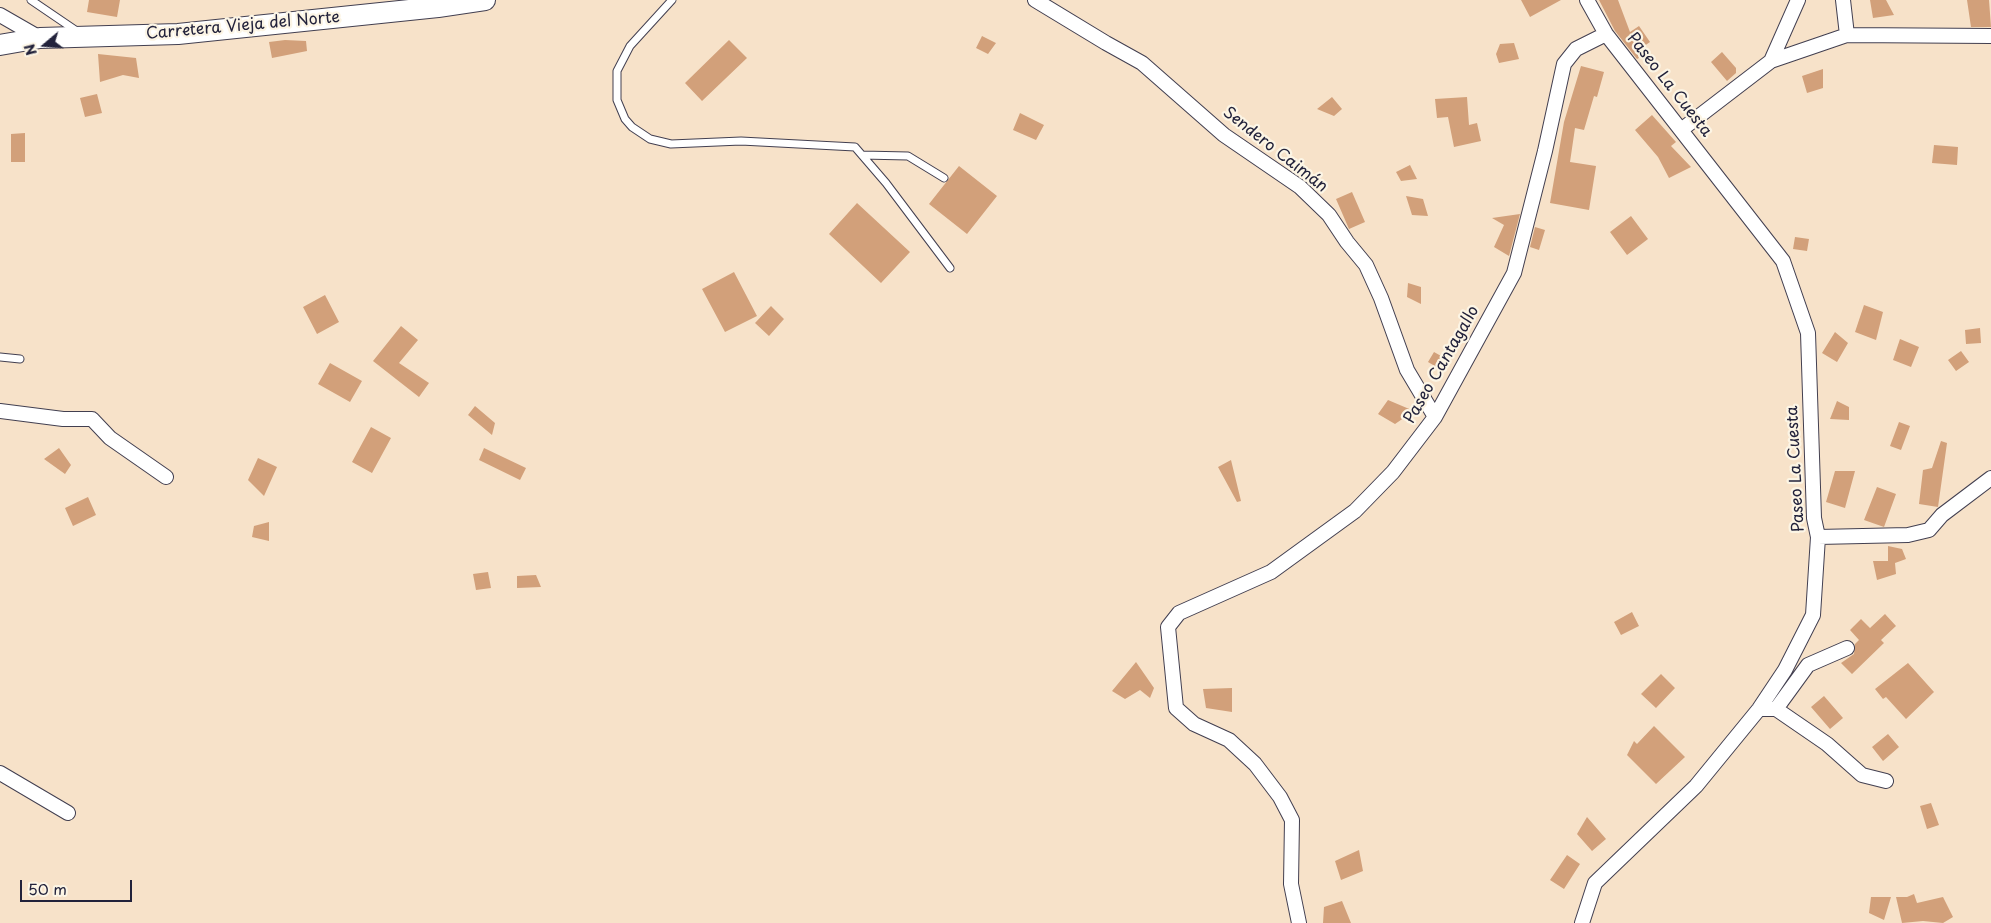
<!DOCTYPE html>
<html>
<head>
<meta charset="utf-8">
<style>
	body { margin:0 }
	#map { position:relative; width:1991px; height:923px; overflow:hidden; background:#f7e2c9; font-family:"Playpen Sans",sans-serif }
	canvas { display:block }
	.north { position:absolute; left:20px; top:20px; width:50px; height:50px; -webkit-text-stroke:4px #fcf5e5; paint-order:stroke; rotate:252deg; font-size:14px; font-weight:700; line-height:20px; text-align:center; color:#22223b }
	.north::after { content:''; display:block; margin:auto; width:18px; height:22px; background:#22223b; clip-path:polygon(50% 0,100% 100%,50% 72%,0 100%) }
	.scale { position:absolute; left:20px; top:880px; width:112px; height:22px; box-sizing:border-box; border:2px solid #22223b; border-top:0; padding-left:6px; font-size:15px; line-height:18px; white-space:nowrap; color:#22223b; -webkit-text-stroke:4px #fcf5e5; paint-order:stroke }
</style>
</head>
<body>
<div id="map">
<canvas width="1991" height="923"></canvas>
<div class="north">N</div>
<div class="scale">50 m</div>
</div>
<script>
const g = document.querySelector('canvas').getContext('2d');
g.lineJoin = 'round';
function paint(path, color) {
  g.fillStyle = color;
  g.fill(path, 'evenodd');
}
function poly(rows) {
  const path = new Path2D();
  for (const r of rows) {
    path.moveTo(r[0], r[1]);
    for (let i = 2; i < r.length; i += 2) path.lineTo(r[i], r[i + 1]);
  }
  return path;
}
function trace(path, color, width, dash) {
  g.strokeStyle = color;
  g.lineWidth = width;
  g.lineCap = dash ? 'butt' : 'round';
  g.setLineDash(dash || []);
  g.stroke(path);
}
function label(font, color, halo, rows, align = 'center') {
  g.font = font + ' "Playpen Sans",sans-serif';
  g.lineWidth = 4.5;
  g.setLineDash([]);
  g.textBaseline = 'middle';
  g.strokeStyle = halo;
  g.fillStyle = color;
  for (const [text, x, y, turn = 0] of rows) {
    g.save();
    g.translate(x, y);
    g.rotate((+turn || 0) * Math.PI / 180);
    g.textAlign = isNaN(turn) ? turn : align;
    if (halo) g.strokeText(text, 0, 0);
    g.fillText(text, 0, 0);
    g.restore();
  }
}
const building = poly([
	[89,0,120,0,117,17,87,12],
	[1521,0,1561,0,1530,17],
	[1599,0,1618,0,1630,32,1639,26,1650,42,1637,51,1639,58,1637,59,1615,31],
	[1870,0,1886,0,1894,15,1873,18],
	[1967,0,1989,0,1991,27,1971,27],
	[982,36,996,43,988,54,976,48],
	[285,40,306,41,307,51,272,58,269,42],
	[729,40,747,58,702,101,685,83],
	[1514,43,1519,59,1499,63,1496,54,1500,44],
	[1722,52,1736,68,1736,73,1727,81,1711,62],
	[98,54,136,58,139,78,123,75,100,82],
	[1581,66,1604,72,1597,97,1594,96,1584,130,1575,128,1570,162,1596,166,1589,210,1550,203,1564,122],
	[1823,69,1823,88,1807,93,1802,76],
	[97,94,102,113,85,117,80,98],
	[1332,97,1342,109,1334,116,1317,109],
	[1467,97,1469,125,1477,123,1481,141,1454,147,1448,117,1437,118,1435,99],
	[1020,113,1044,125,1036,140,1013,130],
	[1652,115,1676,142,1671,146,1691,167,1669,178,1658,157,1635,130],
	[25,133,25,162,11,162,11,134],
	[1934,145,1958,147,1957,165,1932,163],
	[1410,165,1417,179,1401,181,1396,172],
	[959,166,997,196,967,234,929,204],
	[1352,192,1365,222,1349,229,1336,199],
	[1406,196,1423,199,1428,216,1412,215],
	[857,203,910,252,881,283,829,234],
	[1520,214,1509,256,1494,247,1504,225,1492,218],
	[1631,216,1648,239,1627,255,1610,232],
	[1535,227,1545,230,1539,250,1530,247],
	[1795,237,1809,239,1807,251,1793,249],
	[734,272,757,316,725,332,702,289],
	[1408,283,1421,287,1421,304,1407,297],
	[325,295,339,322,317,334,303,307],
	[1864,305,1883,312,1876,340,1855,332],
	[771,306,784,319,769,336,755,323],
	[401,326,418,340,399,363,429,383,419,397,373,361],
	[1980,328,1981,343,1966,344,1965,330],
	[1835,332,1848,343,1837,362,1822,353],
	[1900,339,1919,347,1911,367,1893,360],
	[1961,351,1969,362,1956,371,1948,360],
	[1434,352,1450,361,1445,372,1428,362],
	[330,363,362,381,350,402,318,384],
	[1388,400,1414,411,1395,424,1378,414],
	[1837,401,1849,407,1849,420,1830,419],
	[475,406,495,423,492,435,468,415],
	[1899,422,1910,426,1901,450,1890,446],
	[371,427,391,438,372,473,352,462],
	[1941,441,1947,443,1938,507,1919,504,1923,470,1932,468],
	[59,448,71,465,65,474,44,459],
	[484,448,526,468,520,480,479,460],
	[258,458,277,467,264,496,248,480],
	[1231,460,1241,501,1237,502,1218,467],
	[1835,471,1855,471,1845,508,1826,502],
	[1877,487,1896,494,1884,527,1864,520],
	[88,497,96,515,73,526,65,508],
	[269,522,269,541,252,537,254,526],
	[1888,546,1902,549,1906,559,1895,563,1896,574,1877,580,1873,561,1888,561],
	[488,572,491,588,476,590,473,574],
	[536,575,541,587,517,588,517,576],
	[1632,612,1639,626,1621,635,1614,622],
	[1885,614,1896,626,1881,640,1884,643,1852,674,1841,663,1854,654,1855,644,1859,640,1850,630,1861,619,1870,628],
	[1136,662,1154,688,1150,698,1140,690,1125,699,1112,691],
	[1908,663,1934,692,1906,719,1886,697,1883,699,1875,689],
	[1661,674,1675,688,1656,708,1641,694],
	[1232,688,1232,712,1206,708,1203,689],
	[1824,696,1843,718,1830,729,1811,707],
	[1654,726,1685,757,1656,784,1627,755,1634,741,1637,744],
	[1888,734,1899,747,1883,761,1872,747],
	[1931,803,1939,825,1927,829,1920,806],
	[1587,817,1606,839,1592,851,1577,834],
	[1359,850,1363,871,1341,880,1335,861],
	[1567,855,1580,864,1564,889,1550,880],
	[1914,894,1917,903,1943,897,1953,917,1943,923,1923,921,1902,923,1896,897,1907,897],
	[1871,897,1891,897,1884,920,1869,913],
	[1342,901,1351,923,1323,923,1324,907]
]);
const lane = poly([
	[31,0,78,32],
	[672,0,630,46,617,71,617,100,625,119,632,127,650,139,671,144,741,141,855,147,886,183,950,268],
	[862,155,908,156,944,178],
	[0,357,20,359]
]);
const street = poly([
	[1035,0,1106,43,1142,63,1224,135,1300,187,1329,215,1347,242,1366,265,1381,298,1407,370,1435,417],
	[1843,0,1847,35],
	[0,15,40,38],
	[1771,61,1798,0],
	[1681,130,1771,61,1847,35,1991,36],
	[0,411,63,419,92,419,110,438,166,477],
	[1818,537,1908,535,1929,530,1942,515,1991,478],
	[1759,709,1776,709,1827,744,1862,775,1886,781],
	[1776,709,1808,665,1847,648],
	[0,773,68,813],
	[1299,923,1291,884,1292,820,1280,797,1255,764,1229,740,1194,724,1176,708,1168,627,1179,613,1271,572,1355,511,1393,472,1435,417,1514,273,1545,151,1564,64,1576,49,1606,34],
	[1582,923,1595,883,1696,786,1759,709,1785,670,1813,615,1818,537,1814,518,1808,333,1783,261,1606,34,1587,0]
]);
const secondary = poly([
	[0,45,40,38,178,34,438,7,485,0]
]);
const streetNames = [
	["Carretera Vieja del Norte",243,26,-5],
	["Paseo La Cuesta",1669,85,52],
	["Sendero Caimán",1275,150,38],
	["Paseo Cantagallo",1442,365,-60],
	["Paseo La Cuesta",1796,469,-93]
];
paint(building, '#d2a07a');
trace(lane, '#423f50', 9);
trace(street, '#423f50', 16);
trace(secondary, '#423f50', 22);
trace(lane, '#fff', 7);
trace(street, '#fff', 14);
trace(secondary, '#fff', 20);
label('16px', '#22223b', '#fcf5e5', streetNames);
</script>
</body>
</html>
